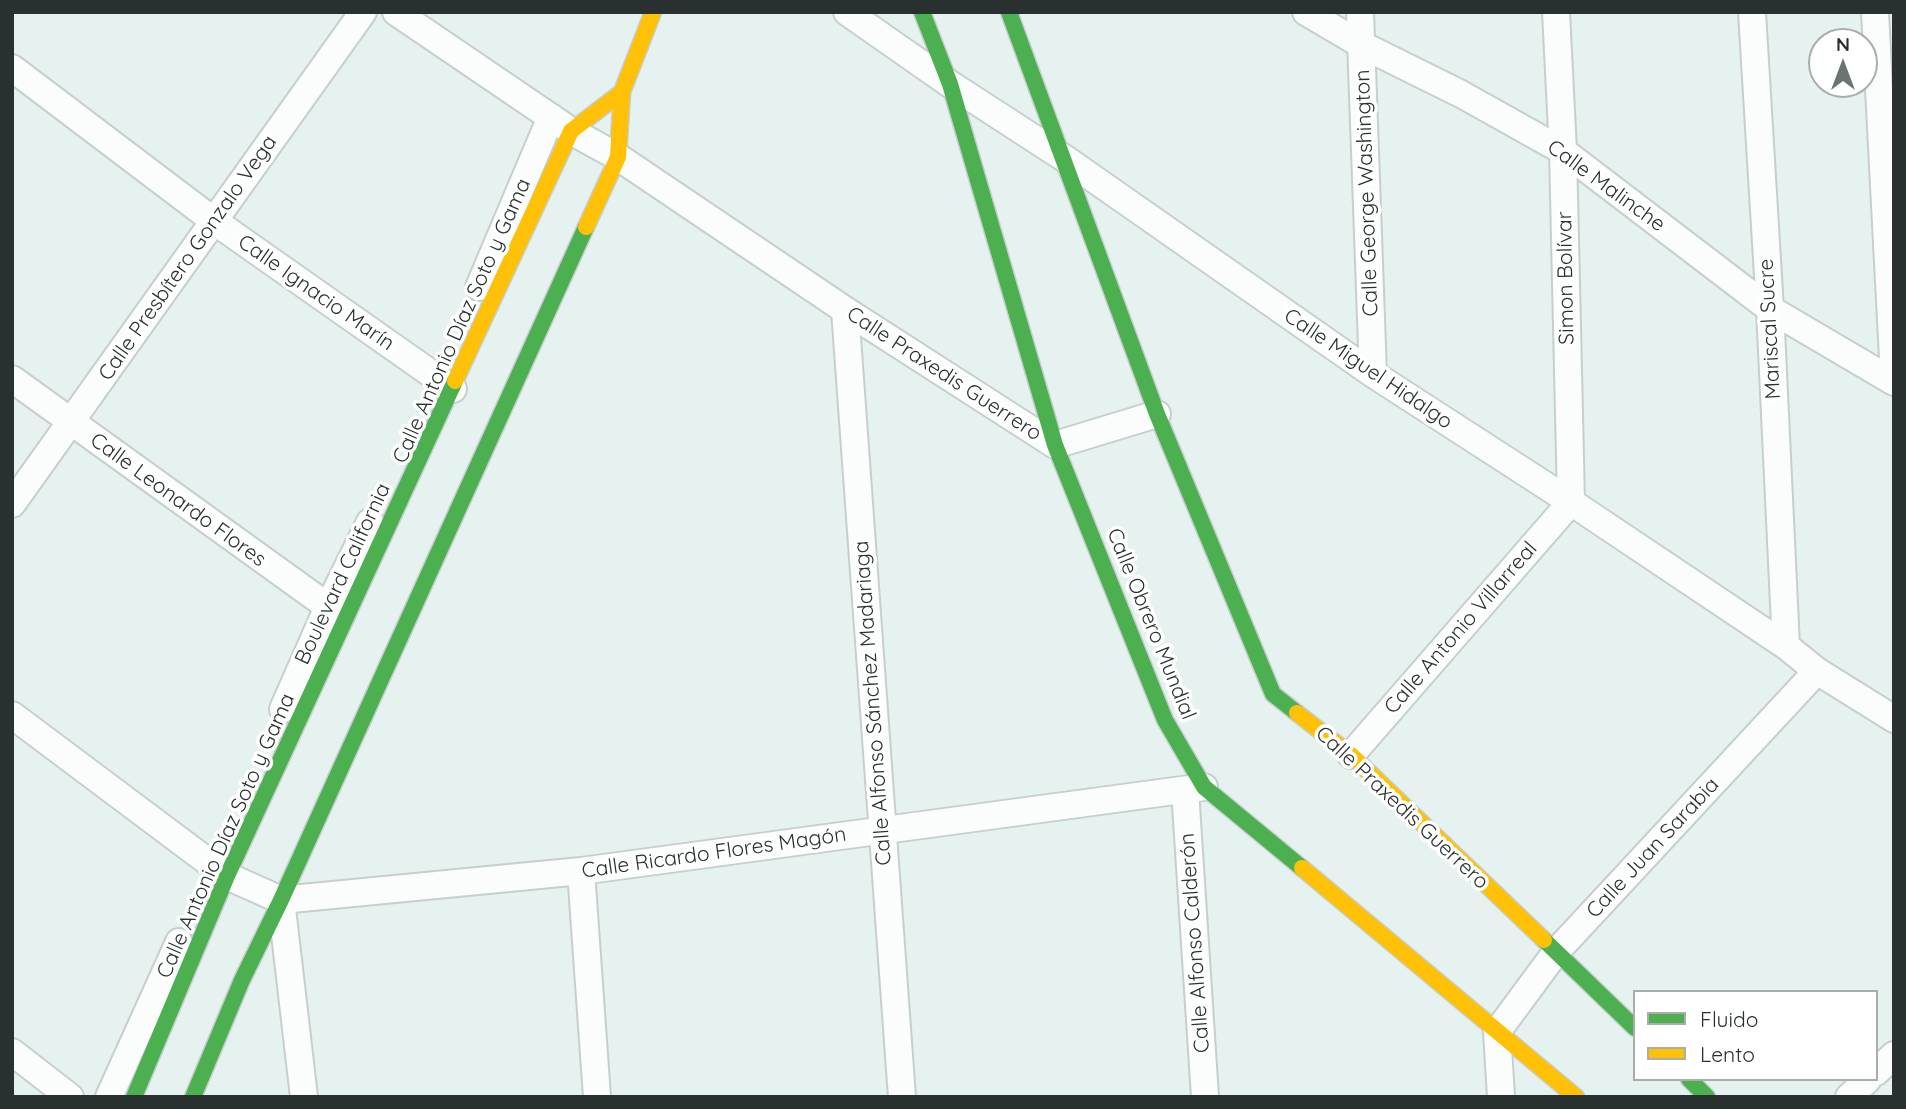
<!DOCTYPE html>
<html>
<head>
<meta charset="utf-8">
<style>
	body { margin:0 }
	#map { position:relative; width:1906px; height:1109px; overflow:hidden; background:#e6f2f0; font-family:Quicksand,sans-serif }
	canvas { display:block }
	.frame { position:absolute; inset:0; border:14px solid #28312f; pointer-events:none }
	.legend { position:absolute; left:1633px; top:990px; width:245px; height:91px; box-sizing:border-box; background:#fff; border:2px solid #a9adac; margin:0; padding:9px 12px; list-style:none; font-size:21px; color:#28312f }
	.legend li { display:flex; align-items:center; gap:14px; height:35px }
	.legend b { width:35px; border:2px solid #a9adac }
	.north { position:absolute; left:1808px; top:28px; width:70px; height:70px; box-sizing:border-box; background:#fff; border:2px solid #a9adac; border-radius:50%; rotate:0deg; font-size:19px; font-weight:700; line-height:28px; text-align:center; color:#28312f }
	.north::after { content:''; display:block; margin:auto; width:24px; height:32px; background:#6a7573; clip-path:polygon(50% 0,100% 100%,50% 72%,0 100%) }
</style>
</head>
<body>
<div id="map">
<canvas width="1906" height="1109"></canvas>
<div class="frame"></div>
<ul class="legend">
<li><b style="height:9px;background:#4caf50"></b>Fluido</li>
<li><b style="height:9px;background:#ffc107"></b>Lento</li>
</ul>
<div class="north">N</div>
</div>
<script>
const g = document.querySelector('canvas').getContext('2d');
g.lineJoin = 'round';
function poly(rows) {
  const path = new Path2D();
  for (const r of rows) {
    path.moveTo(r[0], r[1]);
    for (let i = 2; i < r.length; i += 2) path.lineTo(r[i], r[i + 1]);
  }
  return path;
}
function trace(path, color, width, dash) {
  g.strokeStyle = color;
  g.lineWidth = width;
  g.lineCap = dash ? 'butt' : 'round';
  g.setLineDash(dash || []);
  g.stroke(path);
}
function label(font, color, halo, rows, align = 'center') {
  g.font = font + ' Quicksand,sans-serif';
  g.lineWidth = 7;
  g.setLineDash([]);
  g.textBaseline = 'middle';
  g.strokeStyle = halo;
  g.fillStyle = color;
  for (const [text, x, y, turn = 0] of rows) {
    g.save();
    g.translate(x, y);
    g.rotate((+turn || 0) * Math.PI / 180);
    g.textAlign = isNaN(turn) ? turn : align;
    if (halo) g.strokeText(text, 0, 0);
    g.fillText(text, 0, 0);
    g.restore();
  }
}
const street = poly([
	[396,12,571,131,618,157,845,310,1055,445,1157,414],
	[847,12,950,84,1064,158,1373,374,1571,502,1786,646,1817,671,1894,719],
	[1306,12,1362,45,1461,94,1563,151,1770,309,1894,382],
	[1360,12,1373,374],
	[1752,12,1770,309,1786,646],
	[1875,12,1894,378],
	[12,68,214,221,453,389],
	[479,287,551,117],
	[845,310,902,1097],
	[12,379,341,616],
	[12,504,363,12],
	[283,709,328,607,370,522],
	[12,715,227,876,281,900,581,871,1204,787],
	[1351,755,1571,502,1563,151,1556,12],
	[1185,790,1205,1097],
	[581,871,597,1097],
	[281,900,304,1097],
	[12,1052,70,1097],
	[1876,1072,1894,1055],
	[109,1097,179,942],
	[1501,1097,1497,1032,1556,952,1817,671],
	[1849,1097,1868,1079]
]);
const fast = poly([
	[922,12,950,84,1055,445,1165,720,1204,787,1302,868],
	[1009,12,1157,414,1273,694,1297,713],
	[1544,940,1635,1028],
	[1689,1079,1707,1097],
	[134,1097,227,876,455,381],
	[193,1097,242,980,281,900,586,227]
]);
const slow = poly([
	[586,227,618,157,622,92,653,12],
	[455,381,571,131,622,92],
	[1297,713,1351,755,1544,940],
	[1302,868,1576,1097]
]);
const streetNames = [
	["Calle Malinche",1606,186,36],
	["Calle George Washington",1367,193,-92],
	["Calle Presbítero Gonzalo Vega",188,258,-55],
	["Simon Bolívar",1566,278,-91],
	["Calle Ignacio Marín",316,293,35],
	["Calle Antonio Díaz Soto y Gama",462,321,-66],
	["Mariscal Sucre",1770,329,-93],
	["Calle Miguel Hidalgo",1368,369,34],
	["Calle Praxedis Guerrero",944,374,33],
	["Calle Leonardo Flores",178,500,36],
	["Boulevard California",343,574,-65],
	["Calle Obrero Mundial",1151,624,68],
	["Calle Antonio Villarreal",1461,628,-49],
	["Calle Alfonso Sánchez Madariaga",873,703,-94],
	["Calle Praxedis Guerrero",1402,808,43],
	["Calle Antonio Díaz Soto y Gama",226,836,-66],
	["Calle Juan Sarabia",1653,848,-47],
	["Calle Ricardo Flores Magón",714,853,-8],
	["Calle Alfonso Calderón",1195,943,-94]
];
trace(street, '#c6cfcd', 30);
trace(fast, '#c6cfcd', 19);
trace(slow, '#c6cfcd', 19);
trace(street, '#fbfdfd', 26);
trace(fast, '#4caf50', 16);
trace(slow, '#ffc107', 16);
label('21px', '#28312f', '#fff', streetNames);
</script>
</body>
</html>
